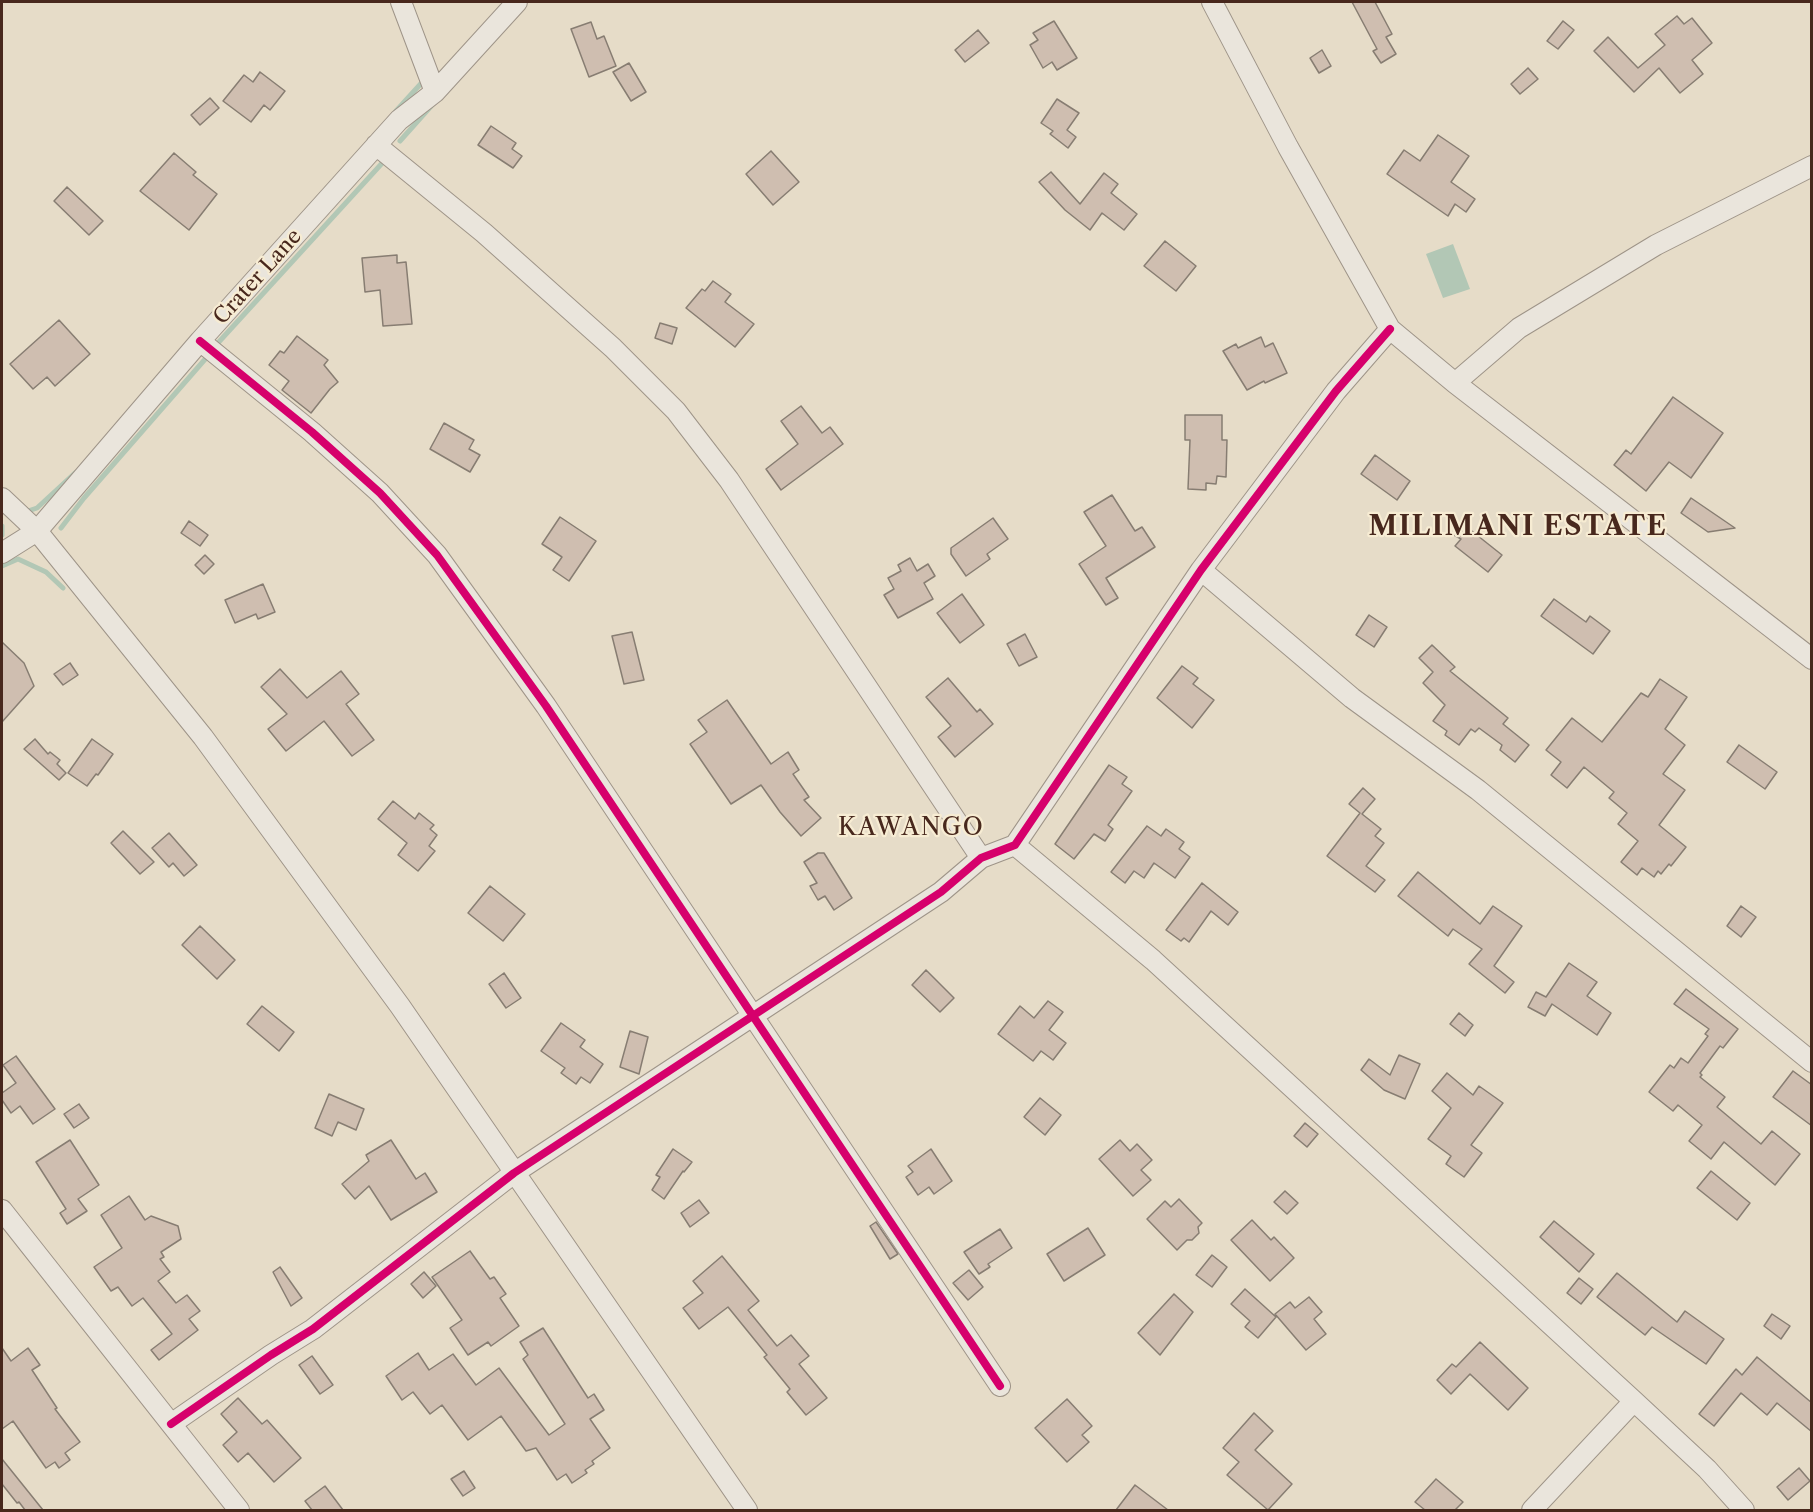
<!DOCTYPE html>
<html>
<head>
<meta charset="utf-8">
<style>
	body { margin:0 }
	#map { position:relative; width:1813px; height:1512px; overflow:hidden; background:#e6dcc8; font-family:"Libre Caslon Text",serif }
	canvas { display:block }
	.frame { position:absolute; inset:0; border:3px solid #48281d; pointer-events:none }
</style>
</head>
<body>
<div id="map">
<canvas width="1813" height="1512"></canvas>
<div class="frame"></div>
</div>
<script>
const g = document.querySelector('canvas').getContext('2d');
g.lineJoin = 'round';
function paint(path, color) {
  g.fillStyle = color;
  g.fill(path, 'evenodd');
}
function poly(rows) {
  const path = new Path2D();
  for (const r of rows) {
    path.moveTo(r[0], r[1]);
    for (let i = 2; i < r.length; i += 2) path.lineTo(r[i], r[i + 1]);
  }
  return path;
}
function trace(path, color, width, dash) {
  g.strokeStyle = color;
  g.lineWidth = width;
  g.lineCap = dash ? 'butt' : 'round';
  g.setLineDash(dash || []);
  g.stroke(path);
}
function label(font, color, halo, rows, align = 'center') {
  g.font = font + ' "Libre Caslon Text",serif';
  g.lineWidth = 4.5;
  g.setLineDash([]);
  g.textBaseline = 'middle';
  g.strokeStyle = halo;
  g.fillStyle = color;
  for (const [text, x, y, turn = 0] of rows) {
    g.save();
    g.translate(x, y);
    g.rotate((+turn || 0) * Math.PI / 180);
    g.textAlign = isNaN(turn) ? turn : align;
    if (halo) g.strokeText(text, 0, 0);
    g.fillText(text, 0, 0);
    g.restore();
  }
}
const water = poly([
	[1453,244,1470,289,1443,298,1426,254]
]);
const stream = poly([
	[396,111,426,78],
	[400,141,433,104],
	[217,344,385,160],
	[25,509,28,511,37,508,75,473],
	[2,526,2,535],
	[61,528,84,498,207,357],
	[2,566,18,559,46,572,63,588]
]);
const building = poly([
	[1352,2,1375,2,1392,34,1386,37,1396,54,1381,63,1373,51,1377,49,1352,2],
	[1677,16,1684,24,1692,18,1712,43,1692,60,1703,74,1680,93,1659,68,1634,92,1594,51,1608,37,1638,68,1665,45,1655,34,1677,16],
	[1054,21,1077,58,1057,70,1052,62,1043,68,1030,45,1038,40,1033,33,1054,21],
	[1563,21,1574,30,1558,49,1547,41,1563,21],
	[591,22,597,39,604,36,616,66,589,77,571,29,591,22],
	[978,30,989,43,965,62,955,50,978,30],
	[1322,50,1331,66,1319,73,1310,58,1322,50],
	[629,63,646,92,631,101,613,72,629,63],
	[1528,68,1538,79,1520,94,1511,84,1528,68],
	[260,72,285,91,270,110,264,105,251,122,223,101,244,75,253,82,260,72],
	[210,98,219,108,200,125,191,115,210,98],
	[1057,99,1079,113,1067,130,1076,137,1068,148,1050,134,1053,131,1041,123,1057,99],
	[491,126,516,143,512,149,522,156,513,168,478,145,491,126],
	[1438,135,1469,156,1451,182,1475,199,1466,212,1455,204,1448,216,1387,174,1404,150,1420,161,1438,135],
	[771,151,799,182,773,205,746,174,771,151],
	[174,153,196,172,193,175,217,194,189,230,140,191,174,153],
	[1051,172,1080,204,1104,173,1118,184,1111,193,1137,214,1124,230,1102,213,1090,230,1065,210,1039,182,1051,172],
	[67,187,103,221,89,235,54,201,67,187],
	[1165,241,1196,266,1176,291,1144,266,1165,241],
	[397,255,397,263,406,262,412,324,383,326,380,290,365,292,362,258,397,255],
	[713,281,731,294,725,302,754,324,735,347,686,308,702,289,705,291,713,281],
	[59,320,90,354,55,386,47,377,33,389,10,364,59,320],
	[660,323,677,328,672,344,655,338,660,323],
	[297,336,328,360,324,365,338,382,330,389,311,413,282,390,289,381,269,365,280,351,284,353,297,336],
	[1261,337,1265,347,1273,343,1287,373,1265,383,1264,381,1247,390,1223,351,1236,344,1238,348,1261,337],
	[1673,397,1723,433,1691,478,1669,462,1646,491,1614,465,1626,450,1631,454,1673,397],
	[801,406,822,433,830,427,843,444,781,490,766,469,798,444,781,421,801,406],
	[1185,415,1222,415,1222,440,1227,440,1226,477,1217,476,1216,484,1206,483,1206,490,1188,489,1190,440,1185,440,1185,415],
	[444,423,474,440,469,449,480,455,470,472,430,449,444,423],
	[1375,455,1410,481,1397,500,1361,474,1375,455],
	[1112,495,1135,531,1142,527,1155,547,1106,578,1118,598,1106,605,1079,564,1106,546,1084,512,1112,495],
	[1691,498,1735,528,1708,532,1681,513,1691,498],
	[560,517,596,541,569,581,553,570,562,557,542,544,560,517],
	[993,518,1008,539,987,554,990,559,966,576,951,554,951,548,993,518],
	[189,521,208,535,200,546,181,533,189,521],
	[1463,524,1502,555,1488,572,1455,546,1461,539,1454,535,1463,524],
	[205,555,214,564,204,574,195,565,205,555],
	[910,558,917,571,928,564,935,576,924,583,933,599,898,618,884,595,894,589,888,578,901,571,898,565,910,558],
	[263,584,275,612,258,619,256,614,235,623,225,600,263,584],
	[962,594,984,625,960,643,937,613,962,594],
	[1554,599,1586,622,1590,616,1610,631,1593,654,1541,616,1554,599],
	[1369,615,1387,627,1374,647,1356,635,1369,615],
	[632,632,644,680,624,684,612,636,632,632],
	[1025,634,1037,657,1019,666,1007,644,1025,634],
	[2,642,24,663,34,686,2,722,2,642],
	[1432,645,1455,667,1450,671,1508,718,1503,724,1529,745,1515,762,1500,750,1502,745,1479,728,1475,732,1471,729,1459,745,1445,735,1447,731,1433,721,1445,705,1423,683,1433,672,1419,658,1432,645],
	[70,663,78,675,63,685,54,674,70,663],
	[1182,666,1198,678,1193,684,1214,700,1192,728,1157,698,1182,666],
	[280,669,307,698,341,671,359,694,346,704,374,740,352,756,324,721,286,751,268,729,287,714,261,687,280,669],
	[948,678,977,712,980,709,993,724,955,757,938,737,951,726,926,697,948,678],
	[1660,679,1687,697,1665,729,1685,745,1663,774,1685,790,1659,825,1686,847,1671,866,1669,864,1661,874,1658,871,1654,877,1642,868,1637,875,1621,862,1638,841,1618,824,1627,813,1609,798,1614,792,1584,767,1567,788,1551,775,1561,762,1546,750,1572,718,1602,742,1641,693,1648,697,1660,679],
	[727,700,771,764,788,752,799,770,793,774,809,797,804,800,821,818,801,836,780,812,761,785,731,804,690,744,707,732,698,720,727,700],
	[35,739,48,754,50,752,60,760,57,764,66,773,59,780,24,749,35,739],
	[92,739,113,754,98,775,96,774,87,786,68,773,92,739],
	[1739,745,1777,772,1765,789,1727,762,1739,745],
	[1109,765,1127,777,1122,784,1132,791,1108,825,1113,829,1105,841,1094,834,1074,859,1055,844,1109,765],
	[1363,788,1375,799,1362,814,1381,829,1375,836,1384,843,1366,866,1385,880,1375,892,1327,856,1360,813,1349,804,1363,788],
	[393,801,415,819,419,813,434,825,430,829,437,835,429,846,435,851,418,871,398,855,407,843,378,819,393,801],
	[1147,826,1161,836,1166,829,1184,842,1179,849,1190,857,1175,878,1154,863,1144,878,1134,871,1125,883,1111,872,1147,826],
	[123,831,154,862,140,874,111,843,123,831],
	[169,833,197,865,184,876,173,863,169,867,152,848,169,833],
	[818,853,824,853,852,898,834,910,825,896,818,900,810,886,817,883,804,862,818,853],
	[1418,872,1480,924,1493,906,1522,926,1494,966,1514,982,1505,993,1469,964,1482,949,1453,929,1448,936,1398,896,1418,872],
	[1202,883,1238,912,1228,925,1211,911,1189,942,1184,938,1181,941,1166,930,1202,883],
	[490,886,525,914,503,941,468,913,490,886],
	[1741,906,1756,917,1741,937,1727,926,1741,906],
	[200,926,235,960,217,979,182,945,200,926],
	[1569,963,1597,982,1587,996,1611,1013,1597,1035,1552,1004,1545,1016,1528,1007,1536,992,1546,997,1569,963],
	[926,970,954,998,940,1012,912,985,926,970],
	[504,973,521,998,506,1008,489,984,504,973],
	[1686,989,1738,1029,1723,1048,1720,1046,1700,1073,1702,1075,1700,1077,1725,1097,1717,1107,1761,1144,1772,1131,1800,1154,1775,1185,1724,1142,1711,1159,1689,1141,1702,1125,1678,1105,1673,1111,1649,1092,1670,1065,1674,1068,1681,1058,1688,1063,1708,1036,1705,1034,1709,1029,1674,1004,1686,989],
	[1048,1001,1063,1012,1049,1030,1066,1043,1053,1060,1041,1051,1033,1061,998,1034,1020,1006,1034,1018,1048,1001],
	[262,1006,294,1032,279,1051,247,1024,262,1006],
	[1459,1013,1473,1025,1465,1036,1450,1024,1459,1013],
	[561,1023,585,1040,580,1047,603,1064,590,1083,581,1077,576,1084,561,1073,565,1068,541,1051,561,1023],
	[630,1031,648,1037,639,1074,620,1067,630,1031],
	[1399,1055,1420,1064,1405,1099,1384,1090,1361,1070,1369,1059,1390,1075,1399,1055],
	[16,1056,55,1109,33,1124,20,1106,11,1113,2,1100,2,1093,16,1083,3,1065,16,1056],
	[1793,1071,1812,1085,1812,1126,1773,1097,1793,1071],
	[1447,1073,1473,1095,1479,1086,1503,1103,1471,1145,1482,1153,1464,1177,1446,1164,1451,1156,1428,1139,1451,1108,1432,1091,1447,1073],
	[329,1094,364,1109,356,1130,338,1122,332,1136,315,1128,329,1094],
	[1040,1098,1061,1115,1045,1135,1024,1117,1040,1098],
	[79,1104,89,1118,74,1128,64,1114,79,1104],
	[1305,1123,1318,1134,1307,1147,1294,1136,1305,1123],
	[70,1140,99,1185,78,1199,87,1211,67,1224,60,1213,66,1209,36,1162,70,1140],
	[391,1140,416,1179,425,1173,437,1192,391,1220,369,1186,355,1199,342,1184,369,1161,366,1155,391,1140],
	[1120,1140,1130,1151,1137,1144,1152,1160,1141,1170,1151,1180,1133,1196,1099,1159,1120,1140],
	[673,1149,692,1162,684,1172,683,1171,664,1199,652,1190,660,1177,656,1175,673,1149],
	[931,1149,952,1181,934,1194,929,1187,918,1195,906,1177,913,1172,908,1166,931,1149],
	[1711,1171,1750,1203,1737,1220,1697,1188,1711,1171],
	[1285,1191,1298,1203,1287,1214,1274,1202,1285,1191],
	[129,1196,145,1220,151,1216,178,1226,181,1239,161,1252,164,1257,160,1259,170,1272,158,1281,176,1303,187,1295,200,1311,189,1319,198,1330,159,1360,151,1350,172,1334,143,1298,132,1306,118,1287,111,1291,94,1267,122,1248,101,1215,129,1196],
	[1179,1199,1202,1223,1198,1227,1199,1233,1192,1240,1187,1240,1177,1250,1147,1219,1165,1201,1171,1207,1179,1199],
	[699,1200,709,1213,690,1227,681,1213,699,1200],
	[1252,1220,1271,1240,1274,1237,1294,1258,1270,1281,1231,1240,1252,1220],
	[1554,1221,1594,1254,1579,1272,1540,1237,1554,1221],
	[876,1222,898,1254,890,1259,870,1226,876,1222],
	[1088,1228,1105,1255,1064,1281,1047,1254,1088,1228],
	[1000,1229,1012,1248,988,1264,990,1267,979,1274,964,1252,1000,1229],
	[470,1251,490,1279,494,1277,506,1294,500,1298,519,1326,491,1346,488,1342,468,1355,450,1328,462,1320,432,1277,470,1251],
	[1212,1255,1227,1267,1212,1287,1196,1275,1212,1255],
	[722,1256,759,1301,748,1310,777,1346,791,1335,809,1356,799,1364,827,1398,806,1415,787,1392,790,1389,764,1357,767,1355,728,1307,699,1329,683,1308,703,1293,693,1281,722,1256],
	[280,1267,302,1298,291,1306,273,1272,280,1267],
	[969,1270,983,1287,968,1300,953,1283,969,1270],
	[424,1272,436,1286,423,1298,411,1284,424,1272],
	[1617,1273,1677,1322,1685,1311,1724,1339,1706,1364,1652,1327,1645,1335,1597,1297,1617,1273],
	[1579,1278,1593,1289,1581,1304,1567,1293,1579,1278],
	[1245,1289,1276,1317,1258,1338,1245,1327,1250,1321,1231,1304,1245,1289],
	[1174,1294,1193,1312,1160,1355,1138,1333,1174,1294],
	[1309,1297,1322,1312,1314,1319,1326,1334,1306,1350,1275,1314,1290,1302,1295,1308,1309,1297],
	[1772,1314,1790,1326,1781,1339,1764,1326,1772,1314],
	[543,1328,588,1398,594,1394,604,1410,590,1419,610,1448,592,1461,594,1464,585,1470,587,1473,572,1483,566,1474,557,1480,536,1448,526,1451,501,1416,468,1440,442,1405,430,1414,413,1392,402,1400,386,1376,418,1353,429,1370,453,1354,476,1385,499,1368,549,1435,565,1424,523,1359,528,1355,520,1342,543,1328],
	[1480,1342,1528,1388,1508,1410,1470,1374,1451,1394,1437,1380,1452,1364,1456,1367,1480,1342],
	[2,1348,11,1361,28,1348,40,1365,32,1370,57,1408,55,1409,80,1442,65,1453,70,1460,59,1468,55,1462,46,1468,13,1421,2,1429,2,1348],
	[312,1356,333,1385,320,1394,299,1365,312,1356],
	[1757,1357,1812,1403,1812,1432,1777,1403,1767,1415,1741,1393,1714,1426,1699,1414,1736,1369,1742,1375,1757,1357],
	[238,1398,262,1424,267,1420,301,1458,274,1482,248,1453,238,1462,223,1445,237,1432,221,1414,238,1398],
	[1067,1399,1092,1426,1082,1435,1089,1442,1067,1462,1035,1428,1067,1399],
	[1254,1413,1273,1431,1255,1450,1292,1484,1268,1510,1227,1475,1239,1462,1223,1448,1254,1413],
	[2,1459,43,1510,25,1510,19,1502,17,1503,2,1484,2,1459],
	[1799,1468,1810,1481,1788,1500,1777,1487,1799,1468],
	[464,1471,475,1488,463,1496,451,1479,464,1471],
	[1436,1479,1463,1502,1455,1510,1425,1510,1415,1502,1436,1479],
	[1135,1485,1168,1510,1116,1510,1135,1485],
	[325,1486,343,1510,312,1510,305,1501,325,1486]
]);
const minor = poly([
	[401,2,435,92],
	[1212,2,1288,147,1390,329,1455,383,1812,659],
	[376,145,484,233,613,348,676,411,729,480,981,858],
	[200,341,312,432,380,493,437,555,546,706,1000,1386],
	[1455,383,1519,328,1656,245,1812,166],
	[2,498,37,531,203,737,400,1006,747,1510],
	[2,553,37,531,200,341,399,120,435,92,517,2],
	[1201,570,1352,698,1478,790,1812,1062],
	[1015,845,1153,960,1634,1401,1707,1469,1744,1510],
	[2,1210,239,1510],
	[171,1424,271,1355,313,1329,514,1173,941,892,981,858,1015,845,1201,570,1336,391,1390,329],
	[1532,1510,1634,1401]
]);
const cycleway = poly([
	[200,341,312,432,380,493,437,555,546,706,1000,1386],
	[171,1424,271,1355,313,1329,514,1173,941,892,981,858,1015,845,1201,570,1336,391,1390,329]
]);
const streetNames = [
	["Crater Lane",258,277,-48]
];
const quarterNames = [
	["KAWANGO",911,828]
];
const districtNames = [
	["MILIMANI ESTATE",1518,527]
];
paint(water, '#b2c7b5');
trace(stream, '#b2c7b5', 5);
paint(building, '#cfbeb0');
trace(building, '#877d72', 1.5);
trace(minor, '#9e9488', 22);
trace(minor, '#eae5dc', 20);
trace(cycleway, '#d6006c', 8);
label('21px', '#48281d', '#f7ecd3', streetNames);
g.letterSpacing = '1.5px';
label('24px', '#48281d', '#f7ecd3', quarterNames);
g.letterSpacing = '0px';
g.letterSpacing = '1.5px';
label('bold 27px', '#48281d', '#f7ecd3', districtNames);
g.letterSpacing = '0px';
</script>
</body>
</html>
